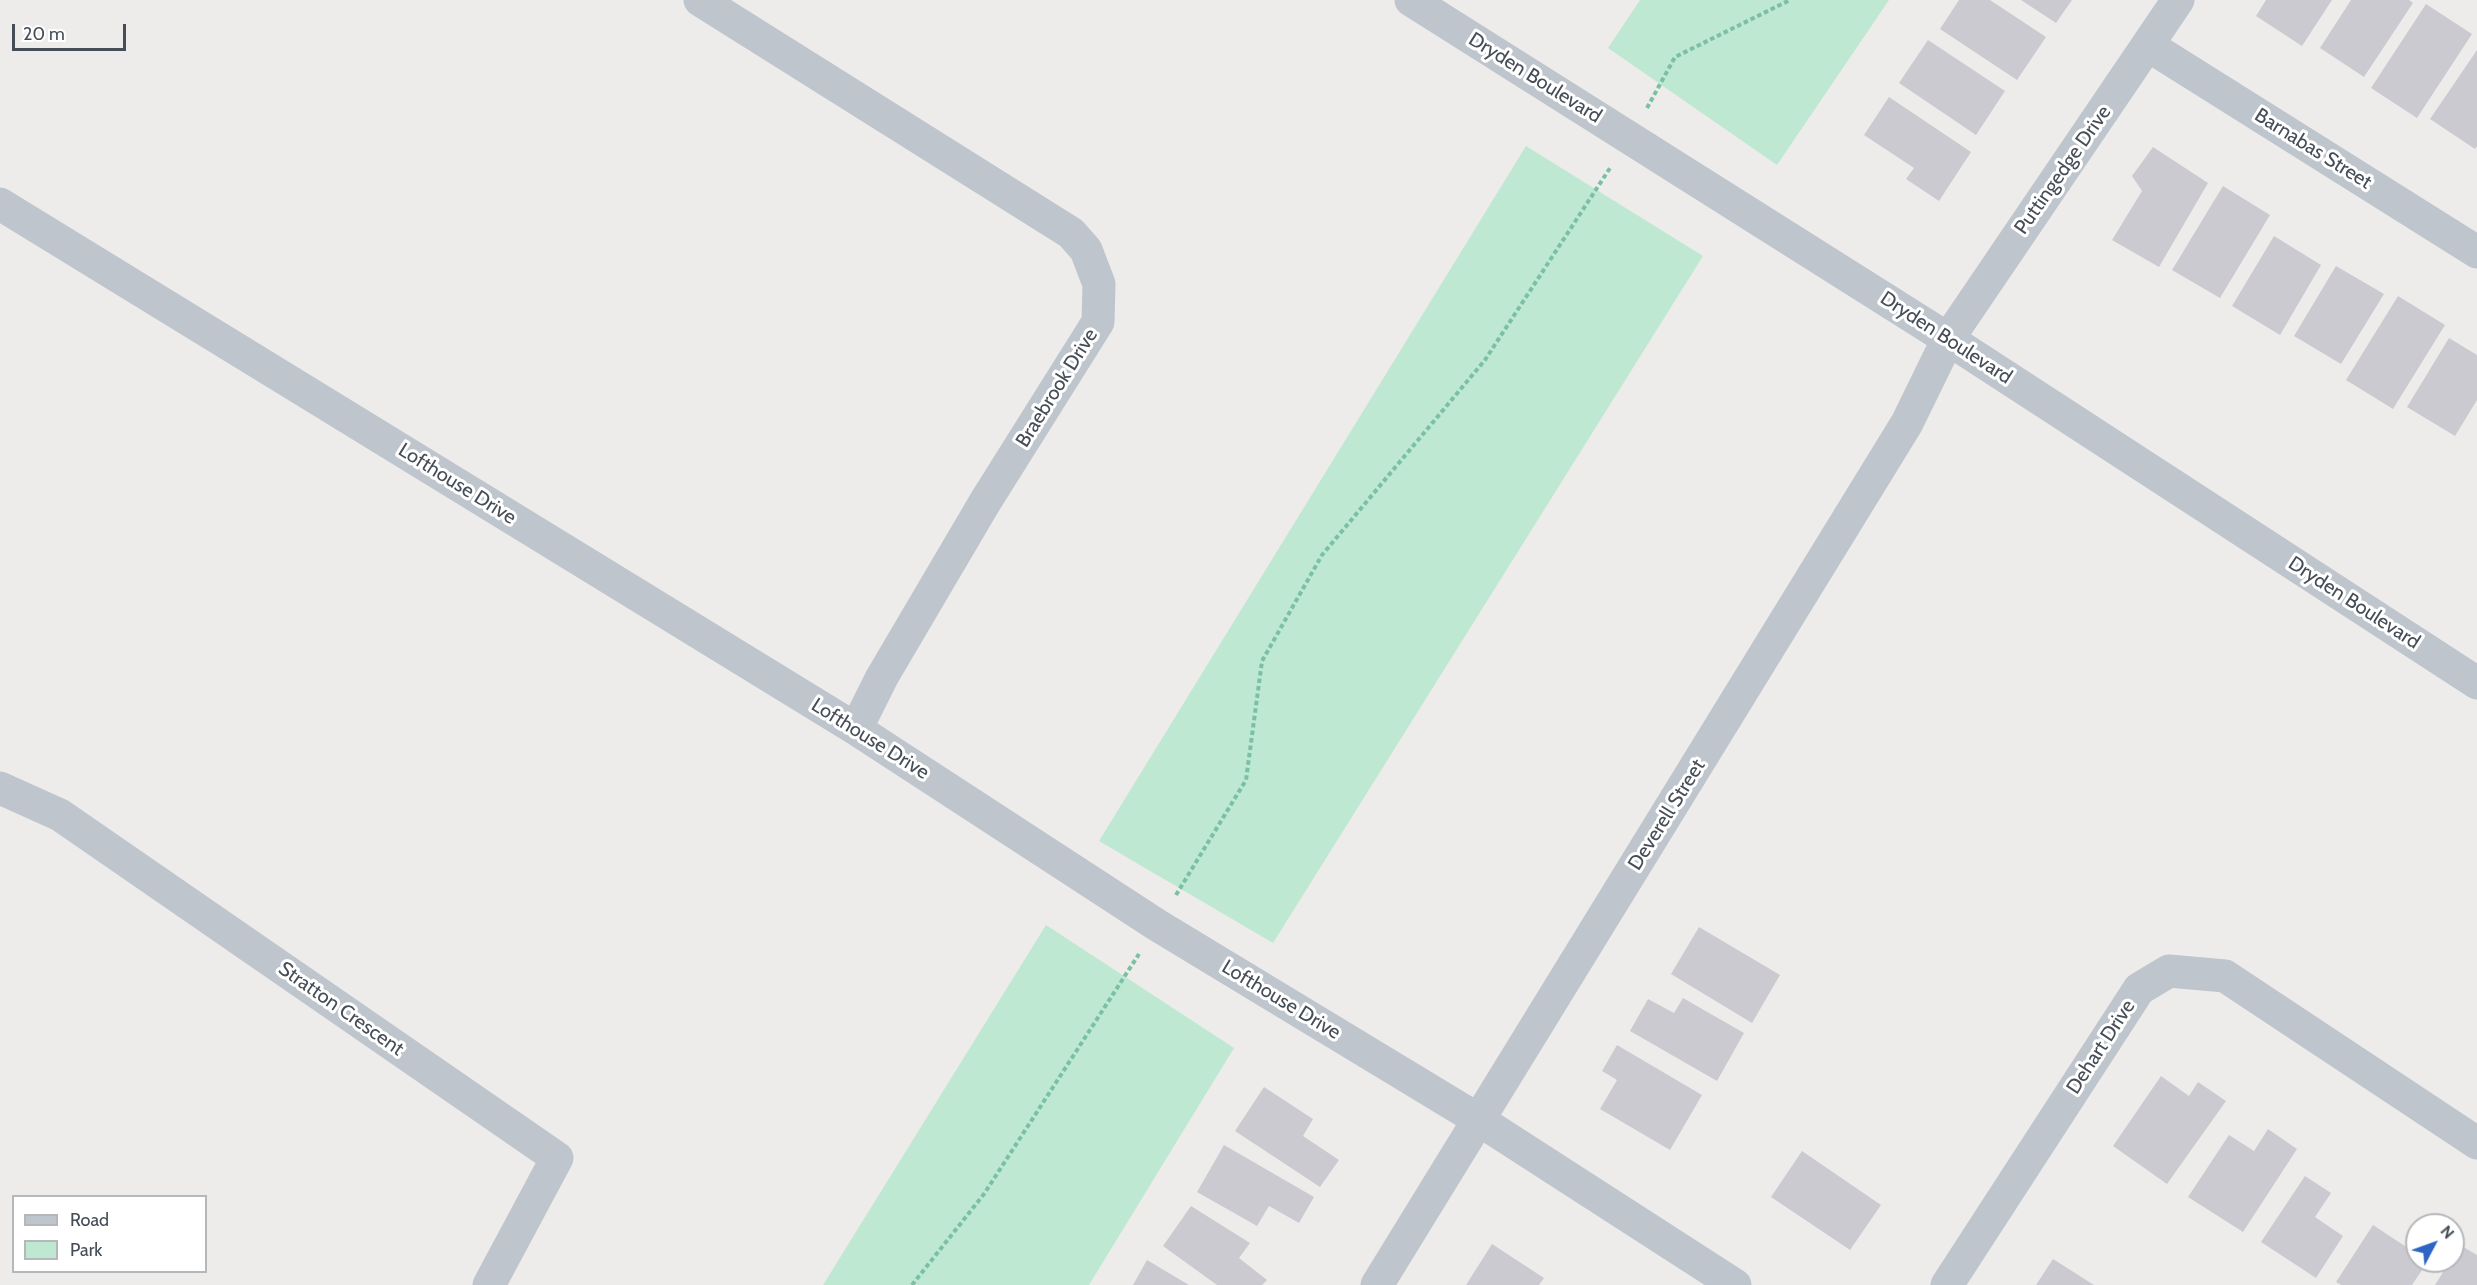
<!DOCTYPE html>
<html>
<head>
<meta charset="utf-8">
<style>
	body { margin:0 }
	#map { position:relative; width:2477px; height:1285px; overflow:hidden; background:#eeeceb; font-family:Cabin,sans-serif }
	canvas { display:block }
	.legend { position:absolute; left:12px; top:1195px; width:195px; height:78px; box-sizing:border-box; background:#fff; border:2px solid #b5b8bb; margin:0; padding:8px 10px; list-style:none; font-size:18px; color:#464d56 }
	.legend li { display:flex; align-items:center; gap:12px; height:30px }
	.legend b { width:30px; border:2px solid #b5b8bb }
	.north { position:absolute; left:2405px; top:1213px; width:60px; height:60px; box-sizing:border-box; background:#fff; border:2px solid #b5b8bb; border-radius:50%; rotate:49deg; font-size:16px; font-weight:700; line-height:24px; text-align:center; color:#464d56 }
	.north::after { content:''; display:block; margin:auto; width:21px; height:27px; background:#2e65c5; clip-path:polygon(50% 0,100% 100%,50% 72%,0 100%) }
	.scale { position:absolute; left:12px; top:24px; width:114px; height:27px; box-sizing:border-box; border:3px solid #464d56; border-top:0; padding-left:8px; font-size:18px; line-height:21px; white-space:nowrap; color:#464d56; -webkit-text-stroke:4px #fff; paint-order:stroke }
</style>
</head>
<body>
<div id="map">
<canvas width="2477" height="1285"></canvas>
<ul class="legend">
<li><b style="height:8px;background:#bec5cc"></b>Road</li>
<li><b style="height:16px;background:#bee8d1"></b>Park</li>
</ul>
<div class="north">N</div>
<div class="scale">20 m</div>
</div>
<script>
const g = document.querySelector('canvas').getContext('2d');
g.lineJoin = 'round';
function paint(path, color) {
  g.fillStyle = color;
  g.fill(path, 'evenodd');
}
function poly(rows) {
  const path = new Path2D();
  for (const r of rows) {
    path.moveTo(r[0], r[1]);
    for (let i = 2; i < r.length; i += 2) path.lineTo(r[i], r[i + 1]);
  }
  return path;
}
function trace(path, color, width, dash) {
  g.strokeStyle = color;
  g.lineWidth = width;
  g.lineCap = dash ? 'butt' : 'round';
  g.setLineDash(dash || []);
  g.stroke(path);
}
function label(font, color, halo, rows, align = 'center') {
  g.font = font + ' Cabin,sans-serif';
  g.lineWidth = 6;
  g.setLineDash([]);
  g.textBaseline = 'middle';
  g.strokeStyle = halo;
  g.fillStyle = color;
  for (const [text, x, y, turn = 0] of rows) {
    g.save();
    g.translate(x, y);
    g.rotate((+turn || 0) * Math.PI / 180);
    g.textAlign = isNaN(turn) ? turn : align;
    if (halo) g.strokeText(text, 0, 0);
    g.fillText(text, 0, 0);
    g.restore();
  }
}
const green = poly([
	[1640,0,1889,0,1777,165,1608,48],
	[1526,146,1703,256,1273,943,1099,841],
	[1046,925,1234,1048,1089,1285,823,1285]
]);
const building = poly([
	[1959,0,1990,0,2046,37,2017,80,1940,29],
	[2021,0,2072,0,2056,23],
	[2266,0,2332,0,2302,46,2256,16],
	[2351,0,2409,0,2413,3,2364,77,2320,48],
	[2426,4,2472,34,2417,118,2371,88],
	[1928,40,2005,91,1976,135,1899,83],
	[2477,50,2477,146,2475,149,2430,119],
	[1889,97,1971,152,1939,201,1906,179,1914,168,1864,135],
	[2153,147,2208,183,2159,267,2112,240,2142,191,2132,176],
	[2223,186,2270,215,2220,298,2172,270],
	[2274,236,2321,265,2280,335,2232,306],
	[2336,266,2384,294,2341,364,2294,336],
	[2398,296,2445,325,2393,409,2346,380],
	[2449,338,2477,355,2477,400,2455,436,2407,407],
	[1699,927,1780,975,1752,1023,1671,974],
	[1683,998,1744,1033,1717,1081,1630,1031,1648,999,1674,1013],
	[1617,1045,1702,1095,1670,1150,1600,1109,1617,1080,1602,1071],
	[2161,1076,2189,1096,2198,1082,2226,1101,2167,1184,2113,1146],
	[1264,1087,1313,1119,1303,1136,1339,1160,1320,1187,1235,1131],
	[2268,1129,2297,1149,2243,1232,2188,1197,2229,1135,2254,1151],
	[1224,1145,1314,1197,1299,1223,1269,1206,1257,1226,1197,1192],
	[1802,1151,1881,1205,1850,1250,1771,1197],
	[2305,1176,2331,1193,2315,1217,2343,1236,2316,1278,2261,1242],
	[1191,1206,1250,1243,1239,1258,1267,1280,1262,1285,1217,1285,1163,1246],
	[2373,1225,2417,1254,2417,1261,2428,1261,2412,1285,2341,1285,2336,1282],
	[1492,1244,1544,1278,1539,1285,1466,1285],
	[2460,1245,2477,1255,2477,1285,2435,1285,2450,1261,2453,1261],
	[2053,1259,2094,1285,2036,1285],
	[1147,1260,1189,1285,1133,1285]
]);
const path = poly([
	[1647,108,1675,57,1790,0],
	[1176,895,1246,780,1262,661,1322,555,1485,360,1610,168],
	[912,1285,984,1194,1139,954]
]);
const minor = poly([
	[700,0,1071,233,1086,250,1099,284,1098,322,985,502,882,677,856,729],
	[1411,0,1948,339,2477,683],
	[2149,46,2477,252],
	[0,204,856,729,1157,925,1479,1120,1735,1285],
	[0,788,60,815,557,1158,489,1285],
	[1377,1285,1907,423,1948,339,2178,0],
	[1947,1285,2139,989,2169,971,2225,976,2477,1143]
]);
const streetNames = [
	["Dryden Boulevard",1535,78,32],
	["Barnabas Street",2313,149,32],
	["Puttingedge Drive",2063,170,-55],
	["Dryden Boulevard",1946,338,33],
	["Braebrook Drive",1057,388,-58],
	["Lofthouse Drive",457,484,32],
	["Dryden Boulevard",2354,603,33],
	["Lofthouse Drive",870,739,32],
	["Deverell Street",1667,815,-58],
	["Lofthouse Drive",1281,1000,31],
	["Stratton Crescent",341,1009,35],
	["Dehart Drive",2101,1047,-57]
];
paint(green, '#bee8d1');
paint(building, '#cacad0');
trace(path, '#7ac1a4', 4, [4.5, 3]);
trace(minor, '#bec5cc', 33);
label('20px', '#464d56', '#fff', streetNames);
</script>
</body>
</html>
